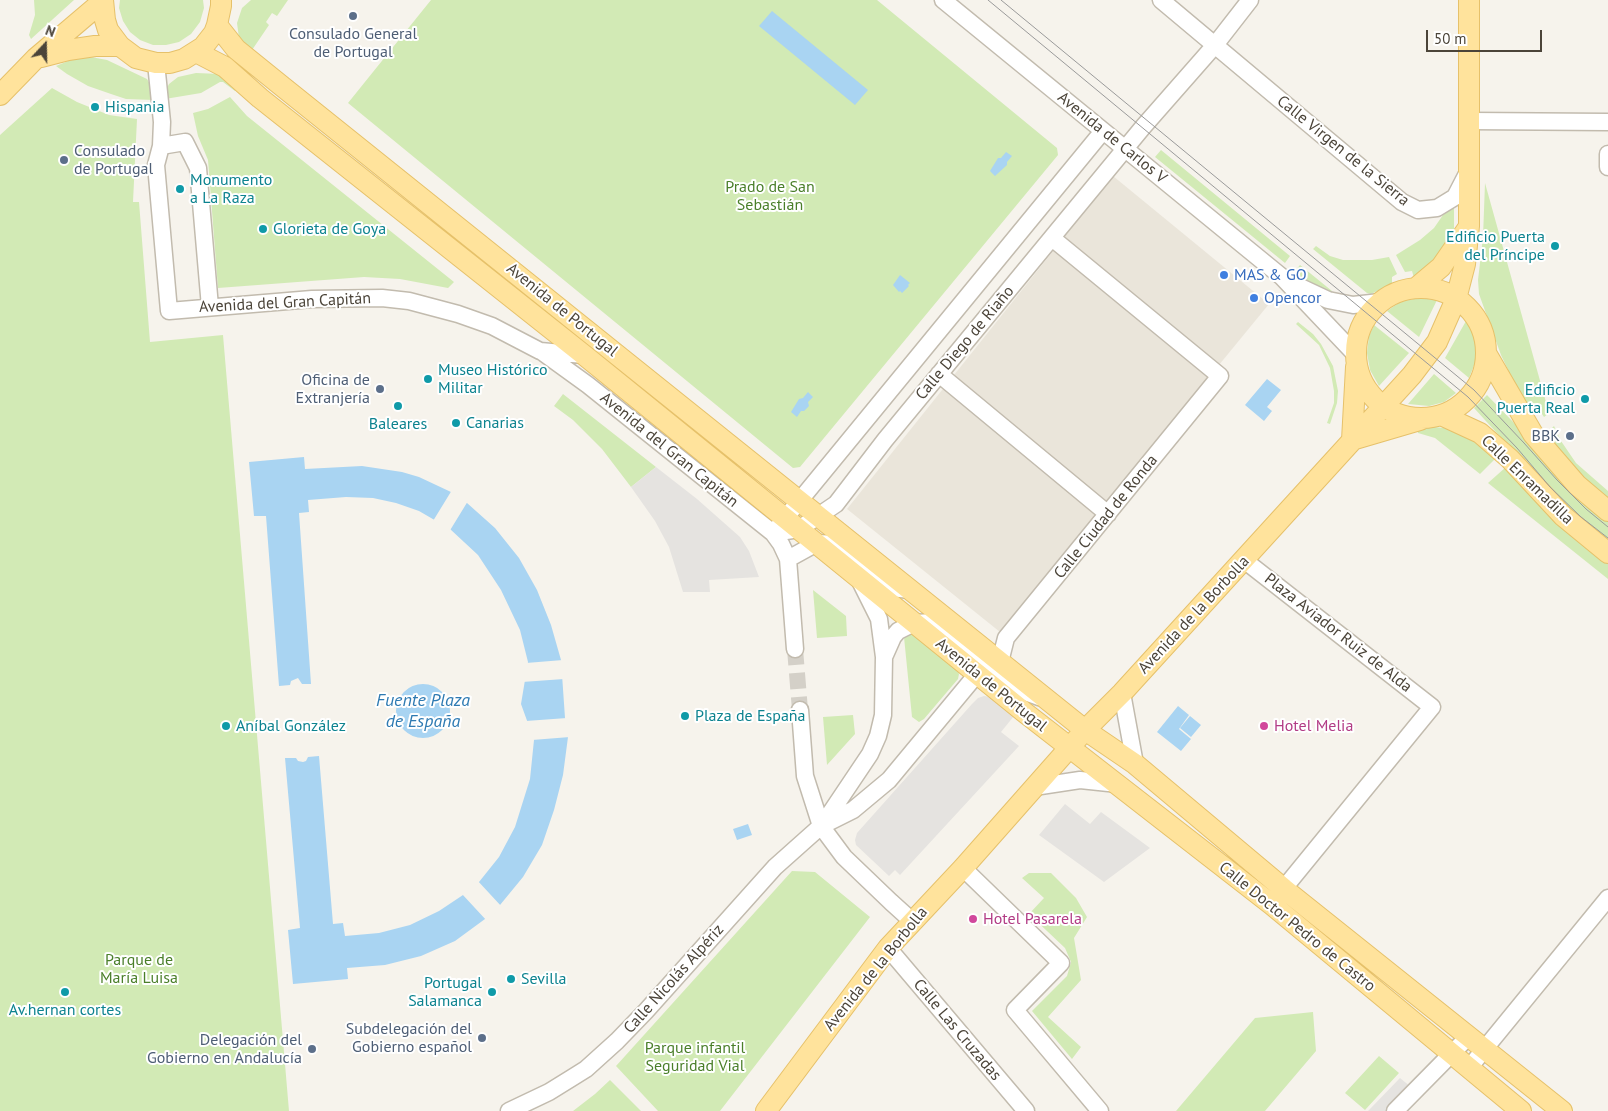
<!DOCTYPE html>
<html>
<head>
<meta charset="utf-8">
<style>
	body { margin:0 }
	#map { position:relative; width:1608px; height:1111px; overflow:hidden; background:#f6f3ec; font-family:"PT Sans",sans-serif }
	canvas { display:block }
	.north { position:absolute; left:20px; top:20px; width:50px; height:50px; -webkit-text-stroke:4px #fff; paint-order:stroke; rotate:21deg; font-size:14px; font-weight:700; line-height:20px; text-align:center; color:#4b4439 }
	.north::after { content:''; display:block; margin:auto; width:18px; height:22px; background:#4b4439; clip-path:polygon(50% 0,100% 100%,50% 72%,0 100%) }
	.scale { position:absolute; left:1426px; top:30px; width:116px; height:22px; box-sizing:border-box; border:2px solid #4b4439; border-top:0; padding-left:6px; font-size:15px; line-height:18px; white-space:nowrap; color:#4b4439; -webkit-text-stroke:4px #fff; paint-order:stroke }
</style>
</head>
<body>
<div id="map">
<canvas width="1608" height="1111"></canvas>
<div class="north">N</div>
<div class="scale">50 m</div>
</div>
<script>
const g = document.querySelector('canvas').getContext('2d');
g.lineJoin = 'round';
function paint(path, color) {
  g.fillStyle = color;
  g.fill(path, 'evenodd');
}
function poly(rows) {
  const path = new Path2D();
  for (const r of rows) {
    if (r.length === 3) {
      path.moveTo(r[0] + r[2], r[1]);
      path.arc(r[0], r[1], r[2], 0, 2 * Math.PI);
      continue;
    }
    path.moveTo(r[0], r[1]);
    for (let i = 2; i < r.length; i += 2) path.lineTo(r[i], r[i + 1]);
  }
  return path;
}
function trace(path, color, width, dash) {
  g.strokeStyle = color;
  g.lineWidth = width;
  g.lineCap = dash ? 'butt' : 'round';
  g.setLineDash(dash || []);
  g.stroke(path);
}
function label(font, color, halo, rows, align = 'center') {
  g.font = font + ' "PT Sans",sans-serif';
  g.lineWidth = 4;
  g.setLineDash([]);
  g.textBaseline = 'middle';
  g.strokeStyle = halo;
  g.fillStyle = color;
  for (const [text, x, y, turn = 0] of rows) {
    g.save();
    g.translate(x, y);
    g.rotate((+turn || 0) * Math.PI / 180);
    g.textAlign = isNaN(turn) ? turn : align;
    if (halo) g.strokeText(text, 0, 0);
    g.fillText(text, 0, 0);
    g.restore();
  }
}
const residential = poly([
	[1113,176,1269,304,1000,632,847,509]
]);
const green = poly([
	[34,0,74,0,31,39,29,35,35,15],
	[120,0,203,0,204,8,200,22,191,34,179,42,166,45,153,45,140,40,130,32,123,21,119,8],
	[251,0,288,0,277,16,272,13,266,22,269,25,250,53,239,38,237,23,242,8],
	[431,0,877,0,1057,148,1058,155,800,467,793,468,348,103],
	[91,57,107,60,147,79,150,84,154,100,126,99,111,94,88,86,67,74,56,66,73,59],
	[196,73,220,74,238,87,235,91,223,82,220,82,201,93,165,99,166,90,169,84,178,77],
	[52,88,77,102,109,115,137,119,133,202,139,202,150,342,223,335,289,1111,0,1111,0,135],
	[230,97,247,116,454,282,448,288,400,279,364,277,218,288,208,160,198,136,193,113,208,109],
	[1161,150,1290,256,1285,263,1155,157],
	[1485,183,1549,413,1544,417,1538,408,1531,412,1511,376,1501,355,1479,294,1478,280,1483,237],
	[1454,207,1454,230,1448,250,1414,278,1412,271,1405,272,1396,255,1420,240,1434,228,1443,215],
	[1316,246,1330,256,1343,260,1372,260,1389,257,1397,274,1392,277,1392,284,1371,294,1367,293,1313,249],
	[1300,265,1332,291,1333,293,1311,285,1294,272],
	[1418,298,1437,300,1419,337,1387,311,1400,302],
	[1466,321,1473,333,1476,348,1475,363,1469,378,1445,358],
	[1298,322,1313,334,1321,344,1333,366,1338,391,1337,403,1330,424,1327,423,1334,403,1334,391,1330,368,1319,345,1296,324],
	[1374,325,1409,353,1379,386,1370,370,1367,353,1369,336],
	[1434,374,1456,393,1444,402,1429,406,1408,404],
	[563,394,656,467,631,487,602,449,573,420,554,406],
	[1487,395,1608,520,1608,544,1568,511,1474,408],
	[1424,426,1444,428,1458,432,1476,441,1497,457,1480,474,1435,438,1418,433,1417,427],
	[1554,426,1561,441,1576,463,1608,491,1608,500,1576,471,1559,451,1547,433],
	[1506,467,1570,533,1608,564,1608,579,1488,483],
	[813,590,846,616,847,636,817,638],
	[911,633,957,669,959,674,958,679,924,719,919,722,912,717,904,637,905,634],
	[853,715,855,734,827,765,823,717],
	[792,871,815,872,870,917,720,1111,658,1111,616,1066],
	[1029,873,1051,873,1076,898,1087,917,1074,938,1081,980,1048,1017,1081,1047,1072,1059,1032,1011,1067,976,1071,962,1065,948,1029,914,1044,898,1022,878],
	[1313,1012,1316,1051,1265,1111,1176,1111,1255,1018],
	[1379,1056,1399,1073,1365,1110,1345,1093],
	[610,1080,641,1111,573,1111,595,1094]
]);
const parking = poly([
	[656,467,697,499,740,537,749,551,759,577,709,580,710,592,683,592,669,547,655,521,631,487],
	[984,696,991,697,1014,716,1001,732,1019,746,900,875,895,870,889,876,856,845,855,840,857,833,972,704,978,698],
	[1065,804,1090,824,1101,812,1150,848,1104,882,1039,835],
	[1400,1078,1411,1087,1387,1111,1368,1111]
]);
const water = poly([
	[772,11,868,90,855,105,759,26],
	[1006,152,1012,156,1007,162,1007,165,995,176,990,171,998,158,1001,158],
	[900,275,910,283,908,285,909,286,902,293,900,291,899,292,893,285],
	[1267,379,1281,390,1267,407,1272,411,1264,421,1245,405],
	[808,392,813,397,808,402,809,406,804,411,801,411,797,417,791,412,799,399,803,398],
	[304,457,305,469,362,466,402,472,419,477,451,492,467,503,495,528,519,558,537,590,551,625,561,660,565,718,568,737,563,775,554,810,542,845,523,877,500,905,485,919,455,941,421,956,385,965,347,968,348,979,293,984,288,930,300,928,285,758,296,758,298,761,303,762,306,761,308,757,319,756,333,924,343,923,345,936,379,933,410,925,439,911,463,895,479,882,499,857,515,827,530,779,534,740,521,704,528,662,520,630,501,590,478,555,450,529,419,511,396,503,373,498,346,497,308,500,309,512,299,513,311,684,302,684,298,678,291,681,290,685,279,686,266,516,254,516,249,462],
	[423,711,27],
	[1178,706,1189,715,1179,729,1191,739,1181,751,1157,732],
	[1190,716,1201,725,1191,737,1180,728],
	[748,824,752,835,737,840,733,829]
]);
const pier = poly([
	[452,490,468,501,449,532,433,521],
	[563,660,564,679,522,682,526,663],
	[567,718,570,737,532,740,526,724,526,721],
	[477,880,502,907,487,921,462,894]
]);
const minorTunnel = poly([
	[795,649,800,710]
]);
const minor = poly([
	[943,0,1282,277,1355,354],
	[1161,0,1402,202,1418,210,1437,208,1455,197,1469,170],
	[156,63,162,122,161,146,156,165,169,311,312,299,382,298,409,301,458,314,492,326,540,351,584,355],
	[1469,121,1608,122],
	[161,146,185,142,198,168,210,307],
	[1608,154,1608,167],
	[1294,284,1328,300,1353,305,1380,302],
	[541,351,588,385,773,533,781,544,788,559,795,649],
	[939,374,1108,514],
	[778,527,1103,131],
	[773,533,799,529,836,504,885,440,1143,127,1215,45,1250,0],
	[788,559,817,543,836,544,891,588,910,590],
	[1244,560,1432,707,1276,898],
	[885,655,893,637,898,631,914,623,934,622,1017,689,1039,697],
	[1000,662,1006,638,1220,376,1052,238],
	[1122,693,1135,764],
	[800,710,805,776,821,826,844,857,891,902,912,921],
	[1034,787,1080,780,1118,784],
	[823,824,870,754,878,736,883,715,884,657,879,619,860,581],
	[963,868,1061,963,1015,1010,1100,1111],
	[888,948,1026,1111],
	[1469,1068,1608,898],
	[509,1111,549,1092,570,1079,586,1069,617,1041,646,1011,775,867,821,826,853,810,889,780,977,674],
	[1395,1111,1469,1036]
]);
const major = poly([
	[103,0,105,20,108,30,120,46,136,58,156,63,170,63,184,59,203,47,214,33,217,25,221,6,221,0],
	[217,25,236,49,283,87,1085,730,1135,764,1284,889,1562,1111],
	[196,52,225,67,260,98,584,355,1024,712,1271,904,1521,1111],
	[41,57,68,50,95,46,120,46],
	[0,95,36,58,103,1],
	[1416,288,1441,267,1468,228],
	[1421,353,65],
	[1486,353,1533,434,1577,485,1608,511],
	[1441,415,1480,433,1510,459,1563,516,1608,553],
	[1352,440,1420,420],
	[1352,440,1356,367],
	[766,1111,888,948,963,868,1085,730,1122,693,1412,375,1437,342,1456,299,1465,264,1469,226,1469,0]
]);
const tram = poly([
	[988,0,1468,397,1517,448,1550,487,1581,517,1608,538],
	[1001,0,1474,390,1524,443,1557,480,1586,509,1608,527]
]);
const markers = [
	[353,16,5,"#5c6f8a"],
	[95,107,5,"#0f9aa8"],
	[64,160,5,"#5c6f8a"],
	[180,189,5,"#0f9aa8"],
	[263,229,5,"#0f9aa8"],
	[1555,246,5,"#0f9aa8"],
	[1224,275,5,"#3f7fe0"],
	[1254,298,5,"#3f7fe0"],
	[428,379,5,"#0f9aa8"],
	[380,389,5,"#5c6f8a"],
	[1585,399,5,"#0f9aa8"],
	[398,406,5,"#0f9aa8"],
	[456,423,5,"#0f9aa8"],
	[1570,436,5,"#5c6f8a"],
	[685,716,5,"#0f9aa8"],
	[226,726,5,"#0f9aa8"],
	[1264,726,5,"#d1479c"],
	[973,919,5,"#d1479c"],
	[511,979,5,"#0f9aa8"],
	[65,992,5,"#0f9aa8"],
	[492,992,5,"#0f9aa8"],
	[482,1038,5,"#5c6f8a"],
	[312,1049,5,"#5c6f8a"]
];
const serviceNames = [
	["Consulado General",353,34,"center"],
	["de Portugal",353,52,"center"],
	["Consulado",74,151,"left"],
	["de Portugal",74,169,"left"],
	["Oficina de",370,380],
	["Extranjería",370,398],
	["BBK",1560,436],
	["Subdelegación del",472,1029],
	["Gobierno español",472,1047],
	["Delegación del",302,1040],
	["Gobierno en Andalucía",302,1058]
];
const cultureNames = [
	["Hispania",105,107],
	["Monumento",190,180],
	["a La Raza",190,198],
	["Glorieta de Goya",273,229],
	["Edificio Puerta",1545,237,"right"],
	["del Príncipe",1545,255,"right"],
	["Museo Histórico",438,370],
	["Militar",438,388],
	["Edificio",1575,390,"right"],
	["Puerta Real",1575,408,"right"],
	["Canarias",466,423],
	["Baleares",398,424,"center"],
	["Plaza de España",695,716],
	["Aníbal González",236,726],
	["Sevilla",521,979],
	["Portugal",482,983,"right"],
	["Salamanca",482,1001,"right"],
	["Av.hernan cortes",65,1010,"center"]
];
const streetNames = [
	["Avenida de Carlos V",1112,138,39],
	["Calle Virgen de la Sierra",1343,151,39],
	["Avenida del Gran Capitán",285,303,-3],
	["Avenida de Portugal",562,310,39],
	["Calle Diego de Riaño",965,343,-50],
	["Avenida del Gran Capitán",669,450,39],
	["Calle Enramadilla",1527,480,44],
	["Calle Ciudad de Ronda",1106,517,-51],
	["Avenida de la Borbolla",1194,615,-47],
	["Plaza Aviador Ruiz de Alda",1338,633,38],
	["Avenida de Portugal",991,685,39],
	["Calle Doctor Pedro de Castro",1297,927,39],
	["Avenida de la Borbolla",876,969,-51],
	["Calle Nicolás Alpériz",674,979,-48],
	["Calle Las Cruzadas",957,1030,50]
];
const parkNames = [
	["Prado de San",770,187],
	["Sebastián",770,205],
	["Parque de",139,960],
	["María Luisa",139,978],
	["Parque infantil",695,1048],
	["Seguridad Vial",695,1066]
];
const shopNames = [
	["MAS & GO",1234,275],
	["Opencor",1264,298]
];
const hotelNames = [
	["Hotel Melia",1274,726],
	["Hotel Pasarela",983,919]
];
const waterNames = [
	["Fuente Plaza",423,701],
	["de España",423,722]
];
paint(residential, '#eae5da');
paint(green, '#d2eab5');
paint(parking, '#e5e3e0');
paint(water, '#a9d4f2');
paint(pier, '#f6f3ec');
trace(minorTunnel, '#d4d0c8', 16, [16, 8]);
trace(minor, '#c2bbae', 19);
trace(major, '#e6c16a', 22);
trace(minor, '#fff', 16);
trace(major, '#ffe39c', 20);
trace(tram, '#9a9a9a', 1);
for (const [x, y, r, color] of markers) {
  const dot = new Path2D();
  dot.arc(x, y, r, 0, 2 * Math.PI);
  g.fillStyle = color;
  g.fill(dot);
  trace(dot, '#fff', 2);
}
label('16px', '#4e5e75', '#fff', serviceNames, 'right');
label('16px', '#0d838f', '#fff', cultureNames, 'left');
label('16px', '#4b4439', '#fff', streetNames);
label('16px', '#4a7f2a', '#fff', parkNames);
label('16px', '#366cbe', '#fff', shopNames, 'left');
label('16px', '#b23c85', '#fff', hotelNames, 'left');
label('italic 18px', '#2e7ab2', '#fff', waterNames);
</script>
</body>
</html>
